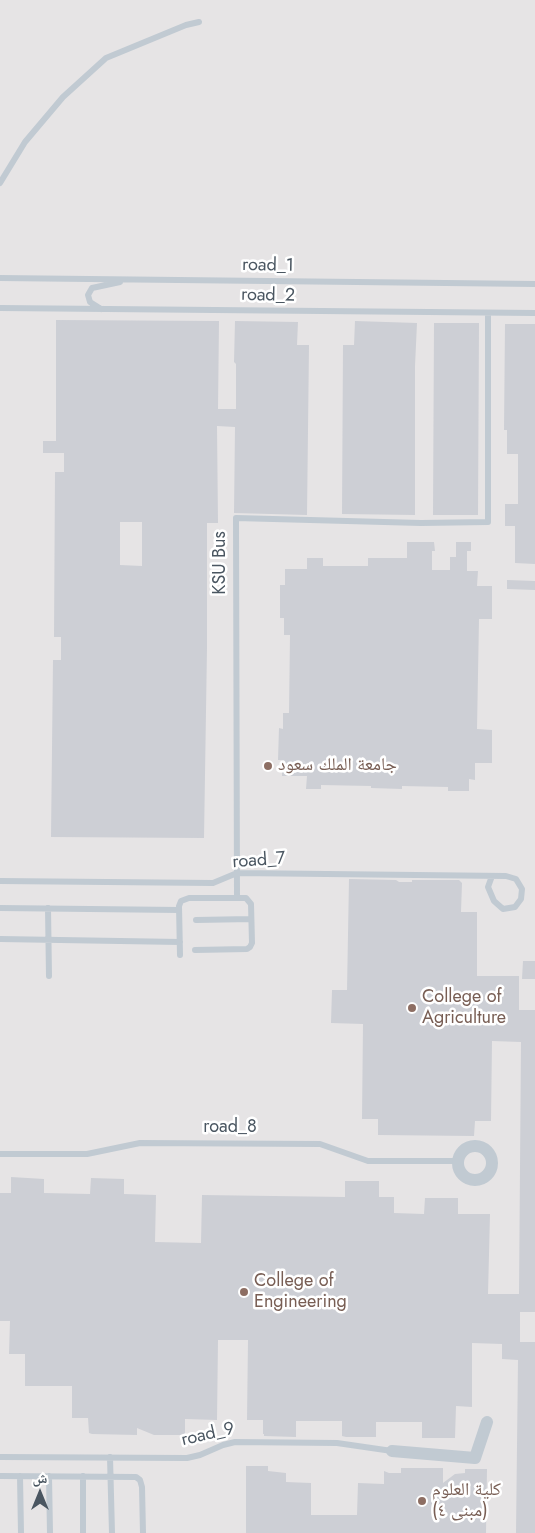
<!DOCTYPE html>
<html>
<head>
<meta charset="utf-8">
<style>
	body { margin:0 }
	#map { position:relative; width:535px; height:1533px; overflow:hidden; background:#f5f3f3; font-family:Jost,"Noto Naskh Arabic",sans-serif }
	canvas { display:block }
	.north { position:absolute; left:15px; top:1468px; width:50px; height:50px; -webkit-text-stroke:4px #fff; paint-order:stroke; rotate:0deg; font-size:14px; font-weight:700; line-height:20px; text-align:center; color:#4a5661 }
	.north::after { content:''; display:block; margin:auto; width:18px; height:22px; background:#4a5661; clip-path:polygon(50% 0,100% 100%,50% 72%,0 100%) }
</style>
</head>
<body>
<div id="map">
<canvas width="535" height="1533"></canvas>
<div class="north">ش</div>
</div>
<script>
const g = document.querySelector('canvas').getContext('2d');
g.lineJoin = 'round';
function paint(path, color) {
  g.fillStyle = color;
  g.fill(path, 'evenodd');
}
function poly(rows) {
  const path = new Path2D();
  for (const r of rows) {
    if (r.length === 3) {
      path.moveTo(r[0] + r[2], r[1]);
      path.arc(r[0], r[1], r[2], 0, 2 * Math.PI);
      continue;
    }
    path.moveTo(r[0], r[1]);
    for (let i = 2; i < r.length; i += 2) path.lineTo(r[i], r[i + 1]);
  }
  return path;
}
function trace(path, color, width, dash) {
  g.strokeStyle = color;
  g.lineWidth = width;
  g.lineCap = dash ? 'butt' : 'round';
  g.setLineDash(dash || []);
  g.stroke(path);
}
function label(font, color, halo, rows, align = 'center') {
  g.font = font + ' Jost,"Noto Naskh Arabic",sans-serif';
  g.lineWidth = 5;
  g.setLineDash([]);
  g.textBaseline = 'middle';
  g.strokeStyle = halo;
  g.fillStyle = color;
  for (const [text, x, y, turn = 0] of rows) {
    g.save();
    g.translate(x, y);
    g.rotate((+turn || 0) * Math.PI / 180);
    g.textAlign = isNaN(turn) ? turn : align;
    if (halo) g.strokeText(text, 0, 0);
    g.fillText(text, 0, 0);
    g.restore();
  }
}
const education = poly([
	[0,0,535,0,535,1533,0,1533]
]);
const building = poly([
	[56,320,219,321,218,409,236,409,236,364,234,362,235,321,298,322,297,345,309,345,307,515,234,513,235,427,217,426,218,523,207,523,207,648,204,838,51,837,53,660,61,660,61,637,54,637,55,472,64,472,64,453,43,453,43,441,56,441],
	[120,522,142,522,142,566,120,565],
	[355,321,417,323,415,366,415,515,342,514,343,345,354,345],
	[434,323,479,323,478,515,433,515],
	[505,324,535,324,535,564,515,563,515,526,505,526,505,504,518,504,518,454,507,454,507,430,504,430],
	[407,542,434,542,435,551,432,551,432,570,450,570,450,557,456,557,456,542,471,542,471,551,467,551,467,571,478,571,477,586,492,586,492,619,479,619,477,729,492,730,492,763,475,763,475,780,469,779,469,791,448,791,448,787,402,786,402,789,371,788,371,786,321,785,321,789,306,789,307,776,282,776,282,760,278,760,279,728,283,729,283,713,289,713,290,635,284,635,284,618,280,618,280,585,285,585,285,569,307,569,307,558,323,558,323,566,368,566,368,558,407,558],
	[507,580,535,581,535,590,507,589],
	[349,879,396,880,399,882,412,882,412,880,459,880,462,883,461,912,477,912,477,976,519,976,519,1010,535,1010,535,1312,520,1312,520,1342,535,1342,535,1533,516,1533,518,1360,502,1359,502,1344,472,1343,472,1407,456,1406,455,1438,422,1438,422,1422,376,1422,376,1437,346,1437,342,1436,342,1421,296,1421,296,1437,264,1436,264,1434,263,1434,263,1420,247,1420,248,1340,218,1340,217,1420,185,1419,185,1435,154,1435,137,1428,137,1435,92,1434,89,1433,88,1418,72,1418,72,1386,25,1386,25,1354,9,1354,10,1321,0,1321,0,1193,11,1193,11,1177,44,1179,44,1193,90,1194,91,1178,124,1179,124,1194,156,1195,155,1242,201,1243,202,1195,345,1197,345,1181,379,1181,379,1197,394,1197,394,1213,424,1214,425,1198,458,1198,458,1214,490,1214,488,1294,519,1294,521,1042,492,1041,491,1121,475,1121,474,1136,378,1135,378,1119,362,1119,363,1024,331,1023,332,990,347,990],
	[523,961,535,961,535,979,522,979],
	[246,1466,268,1466,268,1471,286,1473,286,1482,311,1483,311,1515,357,1515,358,1483,384,1484,384,1471,389,1473,401,1473,401,1468,443,1468,443,1483,455,1474,465,1473,465,1469,487,1469,486,1533,246,1533]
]);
const lane = poly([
	[0,183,25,142,63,97,106,58,186,25,199,22],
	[0,278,535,284],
	[0,308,535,313],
	[101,309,90,302,88,295,92,288,120,282],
	[0,881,213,883,237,873,506,876,516,879,522,889,521,899,515,907,503,909,494,901,488,887,492,876],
	[0,908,179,910],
	[48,908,49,976],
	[196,920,251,919],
	[0,939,180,942],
	[195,950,247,949,250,947,252,943,251,904,246,898,237,898],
	[180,955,179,906,181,901,189,898,237,898,236,518,421,523,488,522,488,313],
	[0,1154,87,1154,140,1143,320,1144,368,1161,458,1161],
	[0,1457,187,1458,200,1455,223,1445,235,1442,337,1443,392,1451],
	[110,1457,112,1533],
	[0,1476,136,1477,140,1480,142,1487,143,1533],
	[20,1476,21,1533],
	[49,1476,50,1533],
	[83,1476,83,1533]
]);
const street = poly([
	[475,1163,17],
	[392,1451,475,1458,487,1422]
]);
const markers = [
	[268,766,5,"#8d6e63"],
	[412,1008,5,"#8d6e63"],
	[244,1292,5,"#8d6e63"],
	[422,1501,5,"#8d6e63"]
];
const streetNames = [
	["road_1",268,266,1],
	["road_2",268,296,1],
	["KSU Bus",221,563,-90],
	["road_7",259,861,-4],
	["road_8",230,1128],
	["road_9",208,1435,-13]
];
const educationNames = [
	["جامعة الملك سعود",278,766],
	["College of",422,998],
	["Agriculture",422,1019],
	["College of",254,1282],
	["Engineering",254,1303],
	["كلية العلوم",432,1491],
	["(مبنى ٤)",432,1512]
];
paint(education, '#e6e4e5');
paint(building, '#cdcfd5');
trace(lane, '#c1cad2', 6);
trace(street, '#c1cad2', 12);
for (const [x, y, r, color] of markers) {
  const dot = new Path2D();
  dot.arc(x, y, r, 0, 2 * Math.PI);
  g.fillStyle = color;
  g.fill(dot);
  trace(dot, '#fff', 2);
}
label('18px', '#4a5661', '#fff', streetNames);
label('18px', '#785e54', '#fff', educationNames, 'left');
</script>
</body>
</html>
